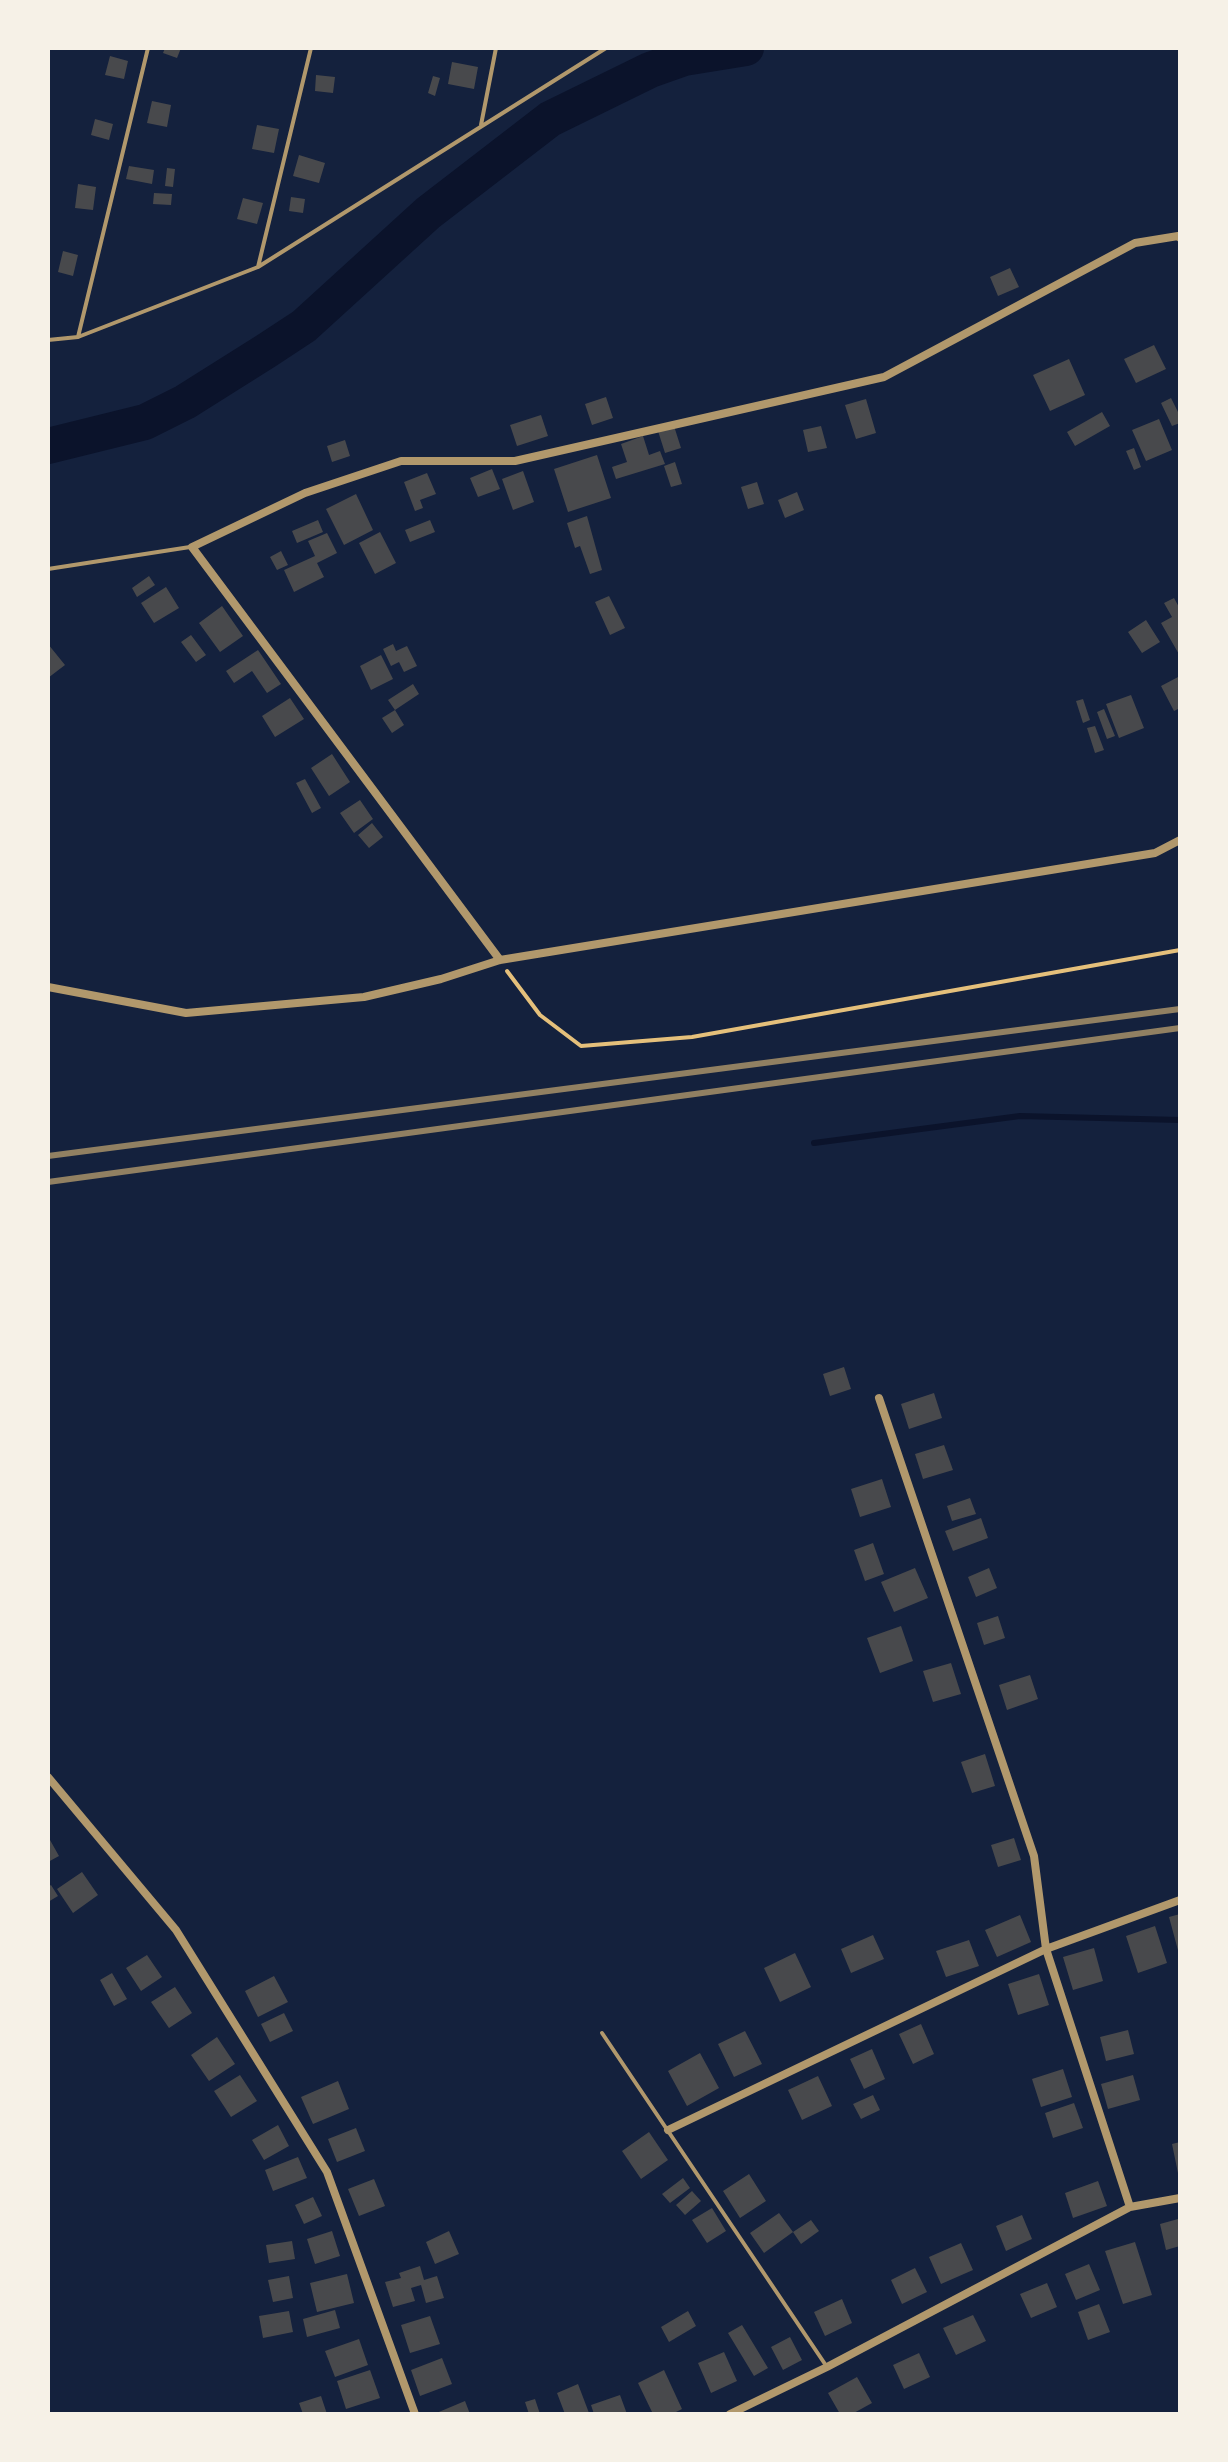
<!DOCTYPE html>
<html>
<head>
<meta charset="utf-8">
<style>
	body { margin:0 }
	#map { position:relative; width:1228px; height:2462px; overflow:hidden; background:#14213d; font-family:Arial,sans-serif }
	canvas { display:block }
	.frame { position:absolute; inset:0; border:50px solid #f6f1e7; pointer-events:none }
</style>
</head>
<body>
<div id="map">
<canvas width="1228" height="2462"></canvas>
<div class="frame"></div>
</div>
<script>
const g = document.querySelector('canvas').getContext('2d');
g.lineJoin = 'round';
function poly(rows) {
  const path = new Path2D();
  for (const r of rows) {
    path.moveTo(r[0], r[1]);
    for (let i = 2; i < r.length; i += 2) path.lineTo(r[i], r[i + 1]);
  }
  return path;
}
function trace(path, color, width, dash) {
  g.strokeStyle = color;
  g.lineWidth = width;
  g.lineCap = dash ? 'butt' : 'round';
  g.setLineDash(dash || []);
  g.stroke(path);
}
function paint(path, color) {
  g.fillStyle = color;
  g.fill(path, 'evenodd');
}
const stream = poly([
	[814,1143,1020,1116,1180,1120]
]);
const river = poly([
	[48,446,145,422,185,402,266,351,304,326,428,213,550,119,650,70,684,58,746,48]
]);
const building = poly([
	[165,48,181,48,177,58,163,53],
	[110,56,128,61,124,79,105,75],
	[452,62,478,67,474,89,448,84],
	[316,75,335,77,333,93,315,91],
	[433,76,440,78,435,96,428,93],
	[152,101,171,105,167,127,147,123],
	[95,119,113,124,109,140,91,135],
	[257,125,279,129,274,153,252,149],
	[299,155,325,163,319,183,293,176],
	[129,166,154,170,152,184,126,179],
	[167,168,175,169,173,187,165,186],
	[78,184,96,187,93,210,75,208],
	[154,193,172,194,171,205,153,204],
	[291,197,305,199,303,213,289,211],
	[243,198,263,203,257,224,237,219],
	[63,251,78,255,73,276,58,272],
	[1010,268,1019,287,998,296,990,277],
	[1154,345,1166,369,1136,383,1124,359],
	[1069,359,1085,395,1050,411,1033,375],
	[606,397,613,418,592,425,585,404],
	[1171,398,1180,416,1180,423,1172,426,1161,403],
	[866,399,876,433,856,439,845,405],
	[1102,412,1110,426,1075,446,1067,432],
	[541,415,548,436,517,446,510,425],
	[1159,419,1172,450,1146,461,1132,430],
	[674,426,681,448,665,453,658,431],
	[821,426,827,448,808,452,803,430],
	[643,436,649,455,660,451,665,464,616,479,612,467,627,462,621,444],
	[345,440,350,456,332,462,327,446],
	[1134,448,1141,467,1134,470,1126,451],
	[597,455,611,498,568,512,554,469],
	[675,462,682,484,671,487,664,466],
	[492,469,500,489,478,497,470,478],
	[523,471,534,502,513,510,502,479],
	[427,473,436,494,420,500,423,508,415,511,404,482],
	[757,482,764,504,748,509,741,487],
	[797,492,804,510,785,518,778,500],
	[356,494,373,530,344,545,326,509],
	[587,516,602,570,590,574,580,546,575,548,567,523],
	[318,520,323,532,297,543,292,531],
	[430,520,435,532,410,542,405,530],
	[380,532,396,563,375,574,359,543],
	[327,533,337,553,317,563,324,577,294,592,284,570,315,556,308,541],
	[281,551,288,565,277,570,270,557],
	[149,576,155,585,137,597,132,588],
	[166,587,179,608,154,623,141,603],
	[609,596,625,628,610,635,595,602],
	[1174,598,1180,609,1180,656,1161,623,1172,617,1164,603],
	[222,606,243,636,220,652,199,623],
	[1146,620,1160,642,1142,653,1128,632],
	[191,635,206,655,196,662,181,642],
	[48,644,65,665,48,678],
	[393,644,396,651,407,646,417,666,404,672,399,662,391,666,383,649],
	[258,650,281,684,267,693,252,671,234,683,226,671],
	[381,655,393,679,371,690,360,666],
	[1180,676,1180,708,1174,711,1161,686],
	[413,684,419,694,395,710,388,700],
	[1131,695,1144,728,1119,738,1106,704],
	[290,698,304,719,275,737,262,716],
	[1083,699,1090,720,1083,723,1076,701],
	[1104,709,1115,736,1107,739,1097,712],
	[395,710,404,725,392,733,382,718],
	[1095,726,1104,750,1095,753,1087,728],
	[332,754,350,782,329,796,311,768],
	[305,779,321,808,312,813,296,783],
	[360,800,373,819,354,833,340,813],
	[372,823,383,837,369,848,358,835],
	[844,1367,851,1389,830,1396,823,1374],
	[934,1393,942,1418,909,1429,901,1404],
	[944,1445,953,1470,923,1479,915,1454],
	[882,1479,891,1507,860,1517,851,1489],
	[970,1498,976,1514,952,1521,947,1506],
	[981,1518,988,1538,953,1551,945,1531],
	[873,1543,884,1574,865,1581,854,1550],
	[915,1568,928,1598,894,1612,881,1582],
	[989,1568,997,1588,976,1597,968,1577],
	[998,1616,1005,1638,984,1645,977,1623],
	[901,1626,913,1661,880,1673,867,1638],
	[951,1663,961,1694,933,1702,923,1671],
	[1030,1675,1038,1699,1007,1710,999,1685],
	[985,1754,995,1786,972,1793,961,1762],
	[1014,1838,1021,1860,998,1867,991,1845],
	[50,1840,59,1856,48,1862,48,1841],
	[82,1872,98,1895,73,1913,57,1889],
	[51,1885,58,1896,48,1902,48,1887],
	[1180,1914,1180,1954,1179,1954,1169,1917],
	[1020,1915,1031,1942,997,1957,985,1930],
	[1155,1926,1167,1963,1138,1973,1126,1936],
	[873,1935,884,1959,851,1973,841,1949],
	[969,1940,979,1966,946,1977,936,1951],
	[1094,1948,1103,1981,1073,1990,1063,1957],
	[795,1953,811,1987,780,2002,764,1968],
	[147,1955,162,1977,141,1991,126,1968],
	[112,1973,127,1999,114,2006,100,1980],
	[1039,1974,1049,2005,1018,2015,1008,1984],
	[274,1976,288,2002,258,2017,245,1991],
	[175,1987,192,2013,169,2028,151,2002],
	[284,2013,293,2031,270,2042,261,2024],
	[921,2024,934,2054,913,2064,899,2034],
	[1128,2030,1134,2054,1106,2061,1100,2037],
	[745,2031,762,2064,734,2077,718,2044],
	[217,2037,235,2064,209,2081,191,2055],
	[872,2049,885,2079,864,2089,850,2059],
	[700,2053,719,2088,687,2106,668,2071],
	[1063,2069,1072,2097,1041,2107,1032,2079],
	[240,2075,257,2101,231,2117,214,2091],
	[1133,2075,1140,2100,1108,2109,1101,2084],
	[818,2076,832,2106,802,2120,788,2090],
	[338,2081,349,2109,313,2124,301,2097],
	[873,2095,880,2110,861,2119,853,2104],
	[1074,2103,1083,2128,1053,2138,1045,2113],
	[278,2125,289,2146,264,2160,252,2140],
	[356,2128,365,2151,337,2162,328,2139],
	[649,2132,668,2160,641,2179,622,2151],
	[1180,2142,1180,2178,1179,2178,1172,2144],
	[298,2157,307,2178,273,2191,265,2170],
	[749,2174,766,2201,740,2218,723,2191],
	[683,2178,690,2188,670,2203,662,2194],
	[374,2179,385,2206,359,2216,348,2189],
	[1098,2181,1107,2206,1073,2218,1065,2193],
	[692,2191,701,2201,685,2215,676,2205],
	[313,2197,322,2216,304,2224,295,2205],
	[712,2208,726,2231,707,2243,692,2220],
	[779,2213,793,2232,764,2253,750,2233],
	[1022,2215,1032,2239,1006,2251,996,2226],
	[1178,2219,1180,2246,1166,2250,1160,2224],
	[811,2220,819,2231,801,2244,793,2232],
	[332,2231,340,2256,315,2264,307,2239],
	[449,2231,459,2254,435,2264,426,2242],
	[292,2241,295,2259,269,2263,266,2245],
	[1135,2242,1152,2295,1123,2304,1105,2251],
	[961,2243,973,2270,941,2284,929,2257],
	[1089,2264,1100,2290,1076,2300,1065,2274],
	[420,2266,424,2280,437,2276,444,2298,426,2303,421,2285,411,2288,415,2301,393,2307,385,2282,401,2278,399,2273],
	[915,2268,927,2292,902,2304,891,2280],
	[347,2274,354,2303,317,2312,310,2283],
	[289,2276,293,2298,273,2302,268,2280],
	[1047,2283,1057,2307,1031,2318,1020,2294],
	[842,2299,852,2323,825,2336,814,2312],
	[1099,2304,1110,2332,1088,2340,1078,2312],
	[335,2310,340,2328,307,2337,303,2319],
	[289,2311,293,2332,263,2338,259,2316],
	[688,2311,696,2326,669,2342,661,2327],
	[973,2315,986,2341,956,2355,943,2328],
	[430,2316,440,2344,410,2353,401,2325],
	[742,2325,768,2368,754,2376,728,2333],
	[790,2337,802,2360,783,2370,771,2347],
	[359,2339,368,2365,335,2377,325,2351],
	[724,2352,737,2381,711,2393,698,2363],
	[919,2353,930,2377,904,2389,893,2365],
	[442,2358,452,2384,420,2396,411,2370],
	[370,2370,380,2398,346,2409,337,2381],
	[664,2370,682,2409,672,2414,653,2414,638,2383],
	[857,2377,872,2403,852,2414,840,2414,828,2393],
	[578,2384,589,2413,565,2414,557,2393],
	[620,2395,627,2414,594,2414,591,2405],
	[321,2396,327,2414,303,2414,299,2403],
	[535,2399,540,2414,529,2414,525,2402],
	[465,2401,470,2414,434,2414]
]);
const path = poly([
	[507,971,540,1015,581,1046,692,1037,1180,950]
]);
const service = poly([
	[481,125,496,48],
	[258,267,311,48],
	[78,337,148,48],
	[48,340,78,337,258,267,606,48],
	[48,569,190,547],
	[602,2033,827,2367]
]);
const minor = poly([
	[500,960,192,547,305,493,401,461,515,461,884,377,1135,243,1178,236,1180,238],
	[48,987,186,1013,364,997,441,979,500,960,1155,853,1180,840],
	[879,1398,1034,1856,1046,1949,1130,2207],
	[48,1777,176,1930,327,2172,415,2414],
	[668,2130,1046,1949,1180,1900],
	[730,2414,827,2367,1130,2207,1180,2198]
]);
const rail = poly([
	[48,1156,1180,1009],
	[48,1182,1180,1028]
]);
trace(stream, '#0b132b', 6);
trace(river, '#0b132b', 36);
paint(building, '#48494c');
trace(path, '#e5c07b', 4);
trace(service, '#b1986c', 4);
trace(minor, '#b1986c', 8);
trace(rail, '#918062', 6);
</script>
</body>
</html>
